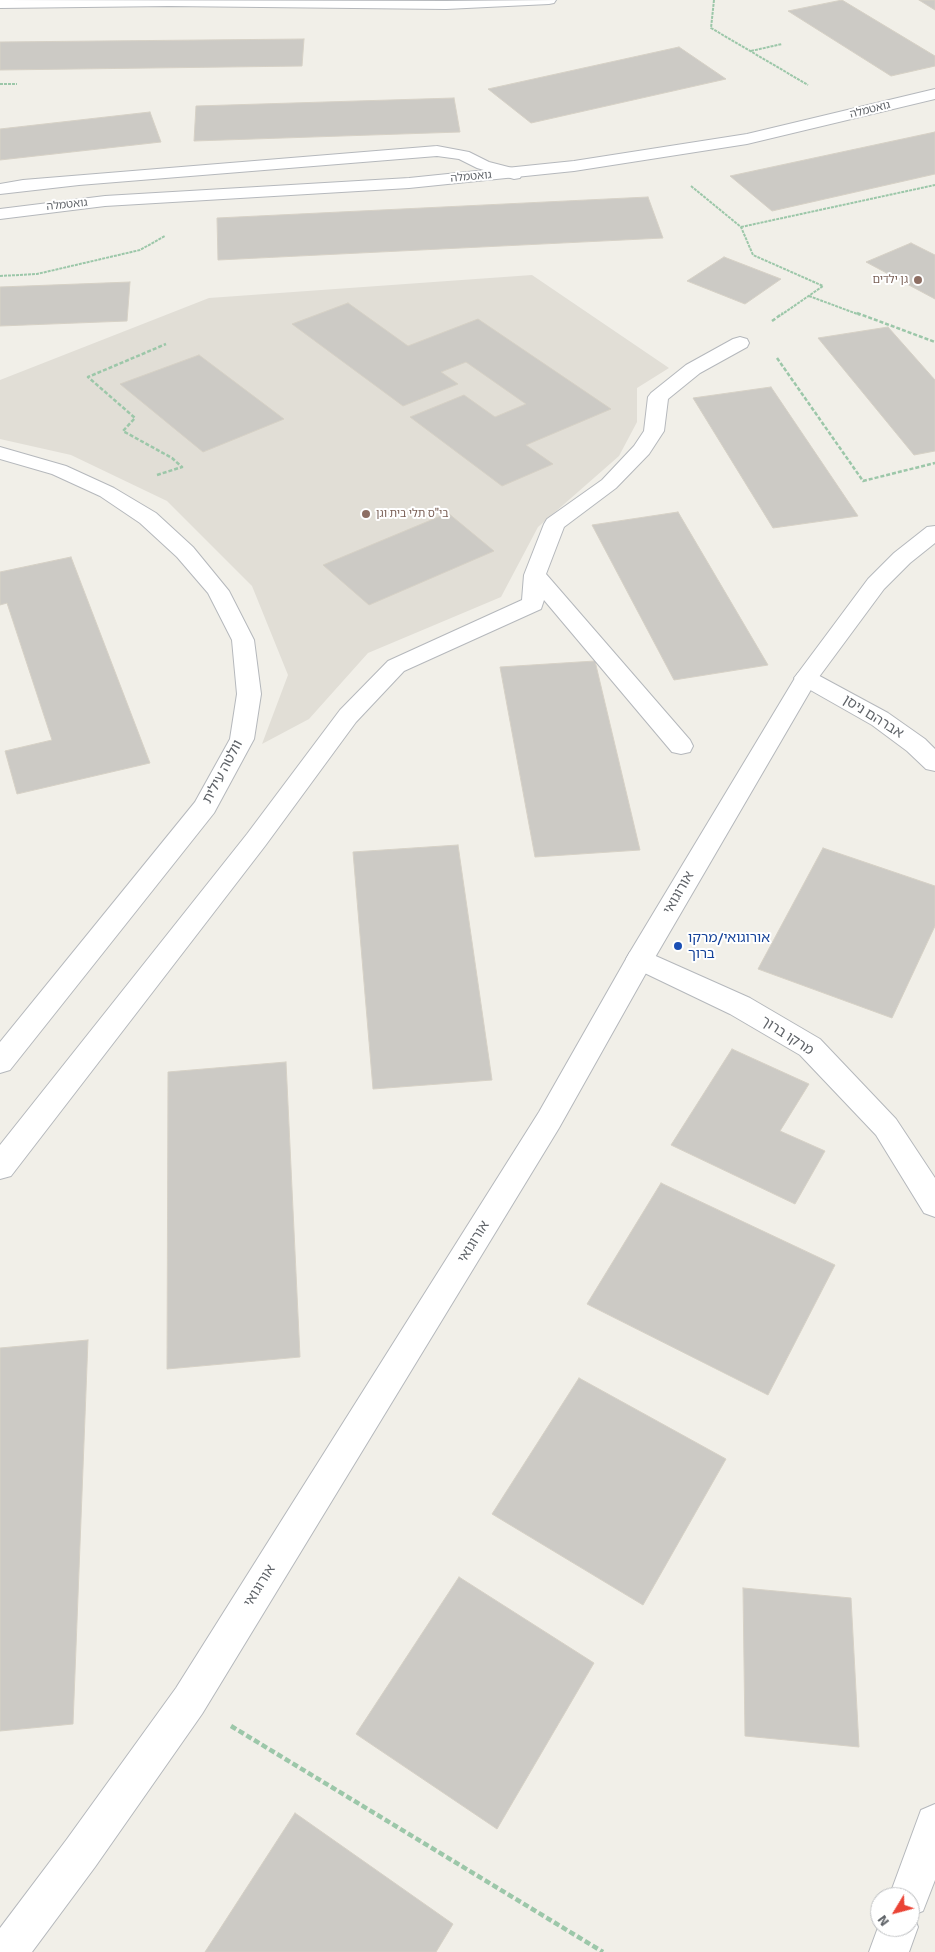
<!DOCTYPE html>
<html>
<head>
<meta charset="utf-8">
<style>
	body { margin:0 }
	#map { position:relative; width:935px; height:1952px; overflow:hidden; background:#f1efe8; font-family:Signika,sans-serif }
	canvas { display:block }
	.north { position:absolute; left:870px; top:1887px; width:50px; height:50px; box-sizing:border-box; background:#fff; border:1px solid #bfc1c3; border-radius:50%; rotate:233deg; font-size:14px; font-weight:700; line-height:20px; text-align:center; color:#5f6368 }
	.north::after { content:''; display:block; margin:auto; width:18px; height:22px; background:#ea4335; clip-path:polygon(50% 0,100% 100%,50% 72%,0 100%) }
</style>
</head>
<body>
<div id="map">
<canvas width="935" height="1952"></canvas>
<div class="north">N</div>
</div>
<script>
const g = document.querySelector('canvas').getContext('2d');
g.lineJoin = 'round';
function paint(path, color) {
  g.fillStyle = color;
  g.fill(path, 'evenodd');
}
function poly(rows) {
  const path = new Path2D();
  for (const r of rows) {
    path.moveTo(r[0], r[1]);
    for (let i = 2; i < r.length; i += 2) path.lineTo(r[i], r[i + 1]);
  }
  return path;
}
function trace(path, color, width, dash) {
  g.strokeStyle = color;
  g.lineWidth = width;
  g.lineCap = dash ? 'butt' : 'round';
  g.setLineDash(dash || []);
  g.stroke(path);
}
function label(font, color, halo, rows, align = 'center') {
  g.font = font + ' Signika,"Noto Sans Hebrew",sans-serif';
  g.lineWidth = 4;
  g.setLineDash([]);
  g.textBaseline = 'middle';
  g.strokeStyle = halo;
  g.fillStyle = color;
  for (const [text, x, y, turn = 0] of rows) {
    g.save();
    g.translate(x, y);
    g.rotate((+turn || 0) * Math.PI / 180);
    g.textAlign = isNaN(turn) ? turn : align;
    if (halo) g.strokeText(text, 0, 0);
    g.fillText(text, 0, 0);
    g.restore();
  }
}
const education = poly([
	[532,275,669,368,637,388,637,422,619,456,538,527,501,597,368,653,309,719,262,744,288,675,252,586,167,501,71,455,0,439,0,380,209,298]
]);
const building = poly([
	[842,0,935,56,935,66,891,76,788,11,842,0],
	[919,0,935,0,935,10,919,0],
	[304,39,302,66,0,70,0,42,304,39],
	[679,47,726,79,531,123,488,89,679,47],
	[454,98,460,132,194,141,196,106,454,98],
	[150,112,161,142,0,160,0,129,150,112],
	[935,132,935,174,772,211,730,176,935,132],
	[648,197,663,238,218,260,217,218,648,197],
	[911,243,935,255,935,299,866,262,911,243],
	[724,257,781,279,745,304,687,281,724,257],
	[130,282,127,321,0,326,0,287,130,282],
	[348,303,408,346,478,319,611,409,526,445,553,464,502,486,410,417,464,395,495,417,526,404,466,362,441,372,458,384,403,406,292,324,348,303],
	[888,327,935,380,935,451,914,455,818,338,888,327],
	[199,355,284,419,203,452,120,384,199,355],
	[771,387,858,516,773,528,693,398,771,387],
	[678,512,768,665,674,680,592,525,678,512],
	[448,513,494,551,369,605,323,565,448,513],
	[71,557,150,763,17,794,5,751,52,740,7,603,0,605,0,572,71,557],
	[595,661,640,850,535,857,500,667,595,661],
	[458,845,492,1080,373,1089,353,852,458,845],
	[823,848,935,886,935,926,892,1018,758,969,823,848],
	[732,1049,809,1084,780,1131,825,1151,795,1204,671,1145,732,1049],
	[286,1062,300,1357,167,1369,168,1072,286,1062],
	[661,1183,835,1265,768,1395,587,1304,661,1183],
	[88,1340,73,1724,0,1731,0,1348,88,1340],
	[579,1378,726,1459,643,1605,492,1514,579,1378],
	[459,1577,594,1663,497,1829,356,1734,459,1577],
	[743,1588,851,1598,859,1747,745,1736,743,1588],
	[295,1813,453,1924,436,1952,205,1952,295,1813]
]);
const pathFar2 = poly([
	[714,0,711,28,808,85],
	[751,51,782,44],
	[0,84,17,84],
	[691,186,741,227,753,255,823,286,781,315],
	[741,227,935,185],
	[0,276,37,274,140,250,165,236],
	[809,296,860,315]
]);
const pathFar1 = poly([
	[857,313,935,342],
	[772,321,783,313],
	[777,358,863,481,935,463],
	[157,475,182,467,172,458,123,431,135,418,88,377,166,344]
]);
const path = poly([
	[231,1726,603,1952]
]);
const service = poly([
	[437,146,469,152,489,162,520,170,522,174,520,178,514,179,477,168,459,159,437,156,79,185,0,194,0,184,23,180,437,146],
	[740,337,747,339,749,343,747,347,700,373,668,399,664,431,649,454,616,488,564,527,546,574,690,740,693,746,690,752,681,754,672,752,544,600,541,609,404,671,356,722,265,846,11,1176,0,1179,0,1145,247,834,340,710,388,661,522,600,524,575,544,524,547,519,602,480,634,446,644,431,648,397,651,393,686,365,733,339,740,337],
	[640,949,750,998,820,1039,896,1119,935,1178,935,1217,924,1213,876,1135,800,1055,730,1014,630,966,626,959,630,952,640,949],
	[935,1804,935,1880,923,1911,913,1915,918,1927,909,1952,869,1952,880,1922,880,1927,910,1927,910,1897,889,1897,921,1810,935,1804]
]);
const minor = poly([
	[935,89,935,99,747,144,574,171,409,188,105,206,0,219,0,209,105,196,409,178,574,161,747,134,935,89],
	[0,447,66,466,114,488,156,513,193,547,229,591,254,640,261,694,254,739,214,813,10,1070,0,1073,0,1042,195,802,230,739,237,694,232,640,208,593,177,557,140,523,100,496,52,474,0,459,0,447],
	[806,670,814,673,888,713,925,739,935,749,935,771,926,769,907,751,872,725,798,683,794,678,798,673,806,670]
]);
const tertiary = poly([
	[0,0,446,1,556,0,554,3,549,4,446,9,169,6,0,8,0,0],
	[935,526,935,543,910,563,884,589,816,681,650,966,559,1128,202,1714,95,1867,32,1952,0,1952,0,1928,67,1839,176,1688,539,1112,630,952,798,673,868,579,894,553,927,527,935,526]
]);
const markers = [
	[918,280,5,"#8d6e63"],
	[366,514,5,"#8d6e63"],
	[678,946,5,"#1a4fb4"]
];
const farStreetnames = [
	["גואטמלה",870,110,-14],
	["גואטמלה",471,177,-5],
	["גואטמלה",67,205,-6]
];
const farEducationnames = [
	["גן ילדים",908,280],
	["בי\"ס תלי בית וגן",376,514,"left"]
];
const streetNames = [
	["אברהם ניסן",873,717,32],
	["וולטה עילית",223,772,-62],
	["אורוגואי",679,893,-60],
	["מרקו ברוך",787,1036,33],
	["אורוגואי",474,1242,-58],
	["אורוגואי",260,1586,-58]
];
const transitNames = [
	["אורוגואי/מרקו",688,938],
	["ברוך",688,954]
];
paint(education, '#e1ded6');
paint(building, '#cccac5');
trace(building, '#d6d1c6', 1);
trace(service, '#b5b8bc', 2);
trace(minor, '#b5b8bc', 2);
trace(tertiary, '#b5b8bc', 2);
trace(pathFar2, '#9cc7a9', 2, [3, 1]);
trace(pathFar1, '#9cc7a9', 2.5, [4, 2]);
trace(path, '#9cc7a9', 4.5, [6, 3]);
paint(service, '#fff');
paint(minor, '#fff');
paint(tertiary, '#fff');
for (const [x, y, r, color] of markers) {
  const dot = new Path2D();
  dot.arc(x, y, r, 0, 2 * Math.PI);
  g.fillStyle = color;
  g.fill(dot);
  trace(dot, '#fff', 2);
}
label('11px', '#5f6368', '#fff', farStreetnames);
label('11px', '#785e54', '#fff', farEducationnames, 'right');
label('14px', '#5f6368', '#fff', streetNames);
label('14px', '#164399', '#fff', transitNames, 'left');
</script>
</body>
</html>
